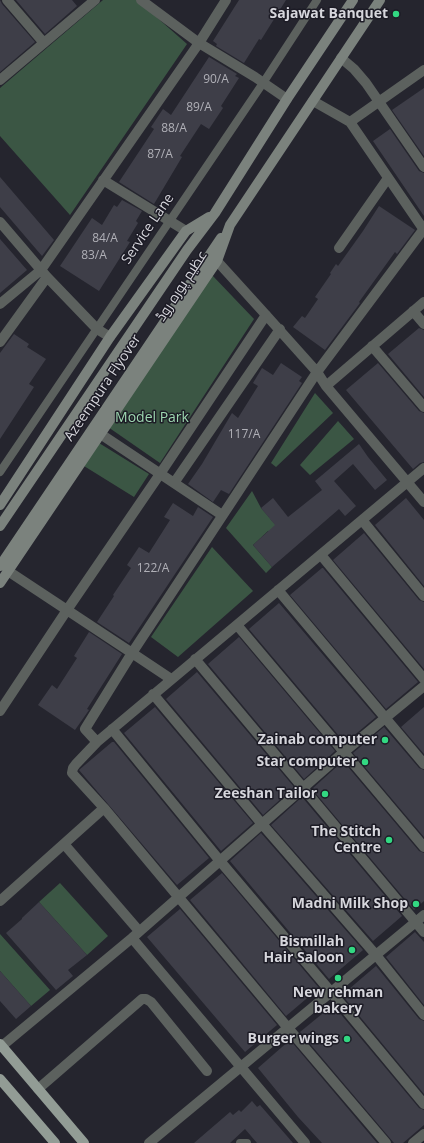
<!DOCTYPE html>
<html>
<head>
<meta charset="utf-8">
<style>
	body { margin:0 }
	canvas { display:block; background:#25252e }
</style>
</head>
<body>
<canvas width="424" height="1143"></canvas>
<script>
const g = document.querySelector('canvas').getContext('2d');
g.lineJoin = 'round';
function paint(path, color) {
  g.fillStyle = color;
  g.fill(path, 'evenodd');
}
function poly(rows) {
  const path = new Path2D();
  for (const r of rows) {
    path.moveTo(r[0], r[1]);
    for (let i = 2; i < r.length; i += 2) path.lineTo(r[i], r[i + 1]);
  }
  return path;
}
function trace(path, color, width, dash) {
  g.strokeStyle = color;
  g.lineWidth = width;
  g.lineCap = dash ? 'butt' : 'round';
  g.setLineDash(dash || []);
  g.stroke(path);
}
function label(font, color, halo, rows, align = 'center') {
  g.font = font + ' "Open Sans",Cairo,sans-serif';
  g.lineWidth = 3;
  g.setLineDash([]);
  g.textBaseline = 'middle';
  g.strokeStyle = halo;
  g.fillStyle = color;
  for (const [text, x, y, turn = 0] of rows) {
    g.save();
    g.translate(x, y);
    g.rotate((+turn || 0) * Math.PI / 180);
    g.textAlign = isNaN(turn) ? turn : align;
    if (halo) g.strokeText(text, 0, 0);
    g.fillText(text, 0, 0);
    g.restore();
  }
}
const green = poly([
	[103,0,137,0,187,44,70,215,0,136,0,88],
	[211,274,254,319,160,463,108,427],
	[315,393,333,413,276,467,271,463],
	[338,421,354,439,310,475,300,465],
	[99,443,149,474,134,497,84,466],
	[252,491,261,508,280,530,268,531,253,545,272,567,266,573,226,528],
	[212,547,253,591,178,657,151,637],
	[60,883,108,936,87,955,39,902],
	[0,934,50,990,31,1006,0,971]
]);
const building = poly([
	[0,0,2,4,35,42,0,72],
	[16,0,72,0,77,6,45,34],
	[239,0,286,0,261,40,259,39,244,63,216,46,217,44,213,41],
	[209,57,237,74,235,76,239,78,221,106,223,108,209,129,201,124,180,156,182,157,154,204,119,182,154,129,151,127,163,109,171,115],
	[424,88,424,156,392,110],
	[390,129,419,171,424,173,424,216,373,141],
	[0,177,54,240,42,256,0,207],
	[122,200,142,211,136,221,138,223,127,241,130,242,99,291,60,266,92,218,102,225,114,205,117,207],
	[379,206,415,230,397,254,395,252,359,302,360,303,325,350,293,327,302,316,305,318,318,299,315,297,331,274,330,273,336,264,338,266,363,231],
	[0,239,27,270,0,293],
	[419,328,424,330,424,397,388,354],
	[14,334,29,344,27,347,46,359,29,384,34,387,0,439,0,353],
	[281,363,302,377,299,381,302,383,229,494,221,490,213,502,188,484,202,464,232,413,238,418,258,386,253,383,262,368,273,375],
	[378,363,419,411,424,413,424,462,420,463,413,469,346,390],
	[359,444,368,457,387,480,375,490,353,464,334,481,356,506,345,516,339,509,272,567,253,545,275,525,261,508,273,498,288,517,322,490,315,481],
	[406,498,424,520,424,586,375,525],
	[173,503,193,516,198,507,213,517,129,643,97,622,114,596,113,595,131,568,127,565,139,547,149,553,170,520,164,517],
	[364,533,419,600,424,602,424,669,333,560],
	[322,568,323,568,418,682,386,709,290,595],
	[279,603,376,717,345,743,249,629],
	[89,632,122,654,87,709,89,710,75,730,38,705,52,685,57,689,77,658,74,656],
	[239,637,335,751,304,779,208,664],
	[197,672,294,787,263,815,166,699],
	[155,707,253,823,221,851,124,733],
	[424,707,424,754,401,727],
	[384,727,419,768,424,770,424,837,353,753],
	[112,742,114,742,209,858,177,885,79,770],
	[343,761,419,851,424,853,424,901,414,910,312,789],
	[302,797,402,916,373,941,271,825],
	[261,833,363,950,329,979,230,861],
	[222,873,319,988,286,1016,190,900],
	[39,902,87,955,68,970,73,976,56,990,6,933,22,919,22,918],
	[180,909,277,1025,245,1052,147,937],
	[415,932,424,942,424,1005,386,957],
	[376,966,419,1019,424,1021,424,1094,342,995],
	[0,971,31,1006,16,1019,0,1001],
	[333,1005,419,1108,424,1110,424,1125,403,1143,394,1143,300,1032],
	[290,1040,377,1143,322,1143,298,1117,258,1068],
	[252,1101,257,1107,260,1105,293,1143,257,1143,245,1129,230,1143,194,1143,230,1112,233,1115,239,1110,241,1112]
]);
const lane = poly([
	[0,472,263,83,317,0],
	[240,1143,247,1143]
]);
const street = poly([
	[7,0,44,43],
	[141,0,199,43,255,77,287,99],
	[341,58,354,69,366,83,424,167],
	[0,80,95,0],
	[313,101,350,122,424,70],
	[350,122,424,230],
	[103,180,186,231],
	[0,222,47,277,97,329,110,337],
	[339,248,388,178],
	[217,261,266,315,317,372,326,386,424,502],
	[0,304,41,270,199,43,226,0],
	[413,311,424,324],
	[0,342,47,277],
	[372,346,424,407],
	[326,386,424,302],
	[105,437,222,515],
	[174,483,280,329],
	[362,520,424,596],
	[321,555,424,679],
	[8,571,132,653,171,679],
	[278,590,424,764],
	[237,625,424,847],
	[195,659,424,932],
	[153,694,262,824,376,955,424,1015],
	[0,711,67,610,160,474,266,315],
	[112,729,220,861,331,992,424,1104],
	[97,742,85,729,132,653,317,372,423,230],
	[104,808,288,1028,386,1143],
	[64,844,139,931],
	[0,901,104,808,72,773,73,768,76,764,97,742,424,468],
	[132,938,305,1143],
	[2,1046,132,938,344,752,424,686],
	[38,1089,142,999,146,999,151,1002,207,1071],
	[149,1143,424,915],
	[413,1143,424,1134]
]);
const secondary = poly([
	[0,505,110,337,186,231,209,217],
	[0,526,187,250,215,213,287,99,353,0],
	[0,566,221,238],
	[0,583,217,261,230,225,380,0]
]);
const primary = poly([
	[0,1044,84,1143],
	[0,1079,55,1143]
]);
const markers = [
	[396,14,4,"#32d882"],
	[385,740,4,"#32d882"],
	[365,762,4,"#32d882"],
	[325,794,4,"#32d882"],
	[389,840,4,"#32d882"],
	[416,904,4,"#32d882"],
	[352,950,4,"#32d882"],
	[338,978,4,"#32d882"],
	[347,1039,4,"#32d882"]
];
const numberNames = [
	["90/A",216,80],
	["89/A",199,108],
	["88/A",174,129],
	["87/A",160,155],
	["84/A",105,239],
	["83/A",94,256],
	["117/A",244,435],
	["122/A",153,569]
];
const poiNames = [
	["Sajawat Banquet",388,14],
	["Zainab computer",377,740],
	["Star computer",357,762],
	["Zeeshan Tailor",317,794],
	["The Stitch",381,832],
	["Centre",381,848],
	["Madni Milk Shop",408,904],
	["Bismillah",344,942],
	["Hair Saloon",344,958],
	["New rehman",338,993,"center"],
	["bakery",338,1009,"center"],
	["Burger wings",339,1039]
];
const streetNames = [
	["Service Lane",148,229,-56],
	["عظیم پورہ روڈ",182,286,-57],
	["Azeempura Flyover",103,388,-56]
];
const parkNames = [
	["Model Park",152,418]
];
paint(green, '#3b5644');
paint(building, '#3e3e48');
trace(lane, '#5c615e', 8);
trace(street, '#5c615e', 10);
trace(secondary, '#7b827d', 10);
trace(primary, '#929c95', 10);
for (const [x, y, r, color] of markers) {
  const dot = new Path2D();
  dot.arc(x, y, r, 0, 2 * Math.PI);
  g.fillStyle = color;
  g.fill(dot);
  trace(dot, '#1c1b25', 1.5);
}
label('12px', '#b0b0b7', null, numberNames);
label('bold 14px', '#d6d6dc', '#1c1b25', poiNames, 'right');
label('14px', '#d6d6dc', '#1c1b25', streetNames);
label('14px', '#9ed8b1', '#1c1b25', parkNames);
</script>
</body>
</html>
